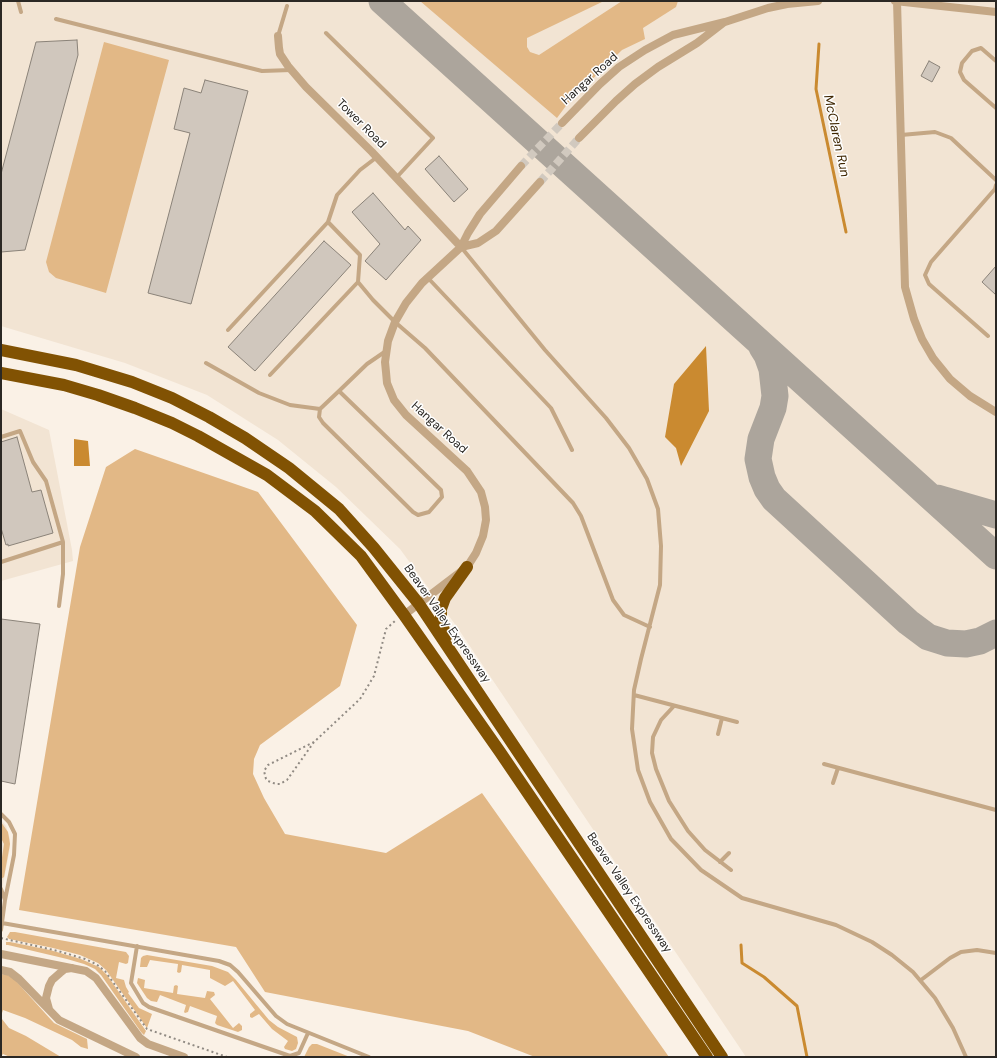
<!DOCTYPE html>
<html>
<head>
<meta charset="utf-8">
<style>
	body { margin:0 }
	#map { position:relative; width:997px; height:1058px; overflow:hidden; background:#faf1e6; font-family:"DM Sans",sans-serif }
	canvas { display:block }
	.frame { position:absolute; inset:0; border:2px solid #2b2824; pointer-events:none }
</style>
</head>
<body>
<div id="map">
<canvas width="997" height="1058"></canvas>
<div class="frame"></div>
</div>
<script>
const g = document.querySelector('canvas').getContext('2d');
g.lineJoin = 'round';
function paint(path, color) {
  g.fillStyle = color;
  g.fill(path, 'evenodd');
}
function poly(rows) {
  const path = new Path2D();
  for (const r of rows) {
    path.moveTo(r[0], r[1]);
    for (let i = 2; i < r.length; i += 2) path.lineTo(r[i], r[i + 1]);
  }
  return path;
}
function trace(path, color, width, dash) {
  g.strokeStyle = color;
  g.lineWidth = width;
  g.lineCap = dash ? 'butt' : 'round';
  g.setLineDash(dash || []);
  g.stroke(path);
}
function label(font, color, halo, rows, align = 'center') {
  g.font = font + ' "DM Sans",sans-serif';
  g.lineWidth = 3;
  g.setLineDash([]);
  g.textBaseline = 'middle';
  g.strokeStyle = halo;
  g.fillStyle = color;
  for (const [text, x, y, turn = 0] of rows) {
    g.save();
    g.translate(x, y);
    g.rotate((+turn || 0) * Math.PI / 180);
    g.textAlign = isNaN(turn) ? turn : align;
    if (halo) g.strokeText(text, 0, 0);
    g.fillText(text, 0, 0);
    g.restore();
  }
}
const built = poly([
	[1,1,996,1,996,1057,746,1057,457,627,400,549,336,487,278,440,207,395,125,363,1,326],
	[1,409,49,430,72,550,73,561,1,581],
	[1,820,6,826,10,839,10,848,1,895]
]);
const green = poly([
	[420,1,604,1,527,38,527,47,530,52,539,55,622,1,678,1,676,7,643,28,645,39,622,50,568,103,557,118],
	[104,42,169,60,106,293,56,278,49,272,46,262],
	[135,449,258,492,357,625,340,686,260,745,254,759,253,774,264,798,285,834,386,853,482,793,669,1057,535,1057,468,1031,265,992,236,947,19,910,80,547,106,467],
	[1,822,8,832,10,844,4,877,1,879,1,864,4,844,1,838],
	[10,932,15,932,126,952,129,956,128,963,126,964,119,962,116,978,124,980,126,987,129,992,128,993,139,1008,152,1014,147,1028,106,970,98,963,80,955,53,948,9,939,7,937],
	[6,942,10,942,50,950,81,959,99,967,107,975,146,1031,144,1035,141,1032,101,975,95,969,84,964,67,959,8,945,6,945],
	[147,955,212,966,228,972,236,980,269,1020,278,1027,297,1037,298,1043,296,1049,292,1051,285,1049,284,1047,288,1041,272,1029,259,1014,252,1018,250,1017,250,1014,255,1010,233,981,225,986,210,978,210,970,182,965,181,972,179,973,177,972,178,964,150,960,147,967,140,967,141,958,143,956],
	[1,974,8,975,15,980,54,1023,87,1039,88,1049,81,1047,72,1040,25,1018,3,1010,2,1013,2,1019,9,1028,26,1036,61,1057,10,1057,3,1054,1,1057],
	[138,978,145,980,144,988,173,993,174,986,176,985,178,986,177,994,205,998,207,991,214,992,215,995,210,999,233,1028,239,1023,242,1026,242,1030,238,1032,217,1025,215,1023,217,1016,190,1006,188,1012,185,1013,184,1012,186,1005,160,995,157,1002,151,1001,147,998,137,983],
	[312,1044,317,1044,350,1057,304,1057,309,1047]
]);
const water = poly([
	[706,346,709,411,681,466,676,448,665,437,674,384],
	[74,439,88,441,90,466,74,466]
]);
const stream = poly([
	[819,44,816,89,846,232],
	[741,945,742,963,764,977,797,1006,807,1057]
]);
const taxiway = poly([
	[382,1,996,556],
	[762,347,767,355,772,369,775,396,773,408,761,439,758,459,762,477,767,489,774,499,908,622,928,637,947,643,966,644,980,641,996,633],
	[937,498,996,515]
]);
const building = poly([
	[77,40,78,55,25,250,1,252,1,174,36,42,77,40],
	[929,61,940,67,932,82,921,76,929,61],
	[205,80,248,91,191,304,148,293,190,133,174,129,184,88,201,93,205,80],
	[439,156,468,189,454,202,425,169,439,156],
	[373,193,405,230,408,226,421,240,386,280,365,261,380,244,352,212,373,193],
	[324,241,351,265,255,371,228,347,324,241],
	[996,266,996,295,982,282,996,266],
	[17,437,32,492,41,490,53,533,8,546,8,544,6,545,1,528,1,442,17,437],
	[1,619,40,624,15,784,1,781,1,619]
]);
const streetTunnel = poly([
	[521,166,562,123],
	[540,182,579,138]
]);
const path = poly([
	[314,742,287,780,280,784,276,784,268,781,266,779,264,771,268,765,314,742,360,699,374,676,386,629,395,621],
	[1,938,58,951,85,959,96,964,105,971,147,1029,227,1057]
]);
const lane = poly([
	[18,1,21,12],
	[56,19,262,71,291,70],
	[326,33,433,138,396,178],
	[278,36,287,6],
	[996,61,981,48,972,51,962,63,960,72,964,80,996,108],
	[901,135,935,132,951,138,996,180],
	[377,157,360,170,337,195,328,222,360,255,358,282,373,300,395,322,425,348,573,503,581,516,613,600,624,615,650,627],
	[461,247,545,350,606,418,629,448,647,479,658,509,661,546,660,585,641,659,634,690,632,729,638,770,650,802,671,839,701,870,742,898,836,925,872,942,892,955,913,972,935,998,953,1028,966,1057],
	[428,278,551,408,572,450],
	[228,330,328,222],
	[988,336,929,284,925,275,931,262,995,189,996,185],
	[206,363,259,393,290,405,320,409],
	[270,375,358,282],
	[339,391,441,490,442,497,429,512,418,515,413,512,323,423,319,417,320,409,339,391,367,364,386,351],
	[1,437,20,431,33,462,46,481,63,542,63,574,59,606],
	[1,562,63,542],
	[634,695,737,722],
	[674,706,661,720,653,737,652,753,656,769,669,801,688,831,705,850,731,870],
	[718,734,722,718],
	[824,764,996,810],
	[833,783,838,768],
	[1,814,9,822,15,834,14,855,5,900],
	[720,862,729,853],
	[1,889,5,900,1,930],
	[2,923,219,961,230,965,238,972,276,1016,287,1024,369,1057],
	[137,946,131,983,143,1003,149,1007,290,1056,299,1053,308,1033],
	[921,980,950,958,961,952,977,950,996,953]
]);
const street = poly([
	[895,1,996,12],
	[897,1,905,287,914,319,922,339,933,358,950,379,970,396,996,412],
	[278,36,279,48,280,54,288,66,306,87,372,152,461,247],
	[562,123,600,84,619,67,645,50,673,35,725,22,768,8,787,4,818,1],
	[579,138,616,101,635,84,658,67,697,43,723,23],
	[461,247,478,243,496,231,540,182],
	[404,615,467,567,476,553,483,536,486,520,485,507,481,492,467,471,406,415,394,400,387,383,386,372,385,362,388,341,395,322,406,303,422,283,461,247,468,233,480,214,521,166],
	[1,954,86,971,96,978,140,1038,148,1044,184,1057],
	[1,970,10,972,19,979,59,1020,136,1057],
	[49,1009,46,998,49,986,52,980,60,973,65,969,72,968]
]);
const highway = poly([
	[1,350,76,365,132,382,172,398,209,417,245,438,289,468,339,509,374,548,419,604,722,1057],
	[1,373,64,385,98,395,135,408,172,423,198,436,267,475,315,511,361,556,404,615,500,752,707,1057],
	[446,637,441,620,441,609,445,598,467,567]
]);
const streetNames = [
	["Hangar Road",590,79,-42],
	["Tower Road",361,124,45],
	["Hangar Road",439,428,42],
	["Beaver Valley Expressway",447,624,55],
	["Beaver Valley Expressway",629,893,56]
];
const waterNames = [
	["McClaren Run",836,136,78]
];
paint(built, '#f2e4d3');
paint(green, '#e2b886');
paint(water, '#ca8a30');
trace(stream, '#ca8a30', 3);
trace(taxiway, '#aca59c', 27);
paint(building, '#d0c7bd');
trace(building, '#8b8379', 1);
trace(streetTunnel, '#d1c9bf', 8, [8, 4]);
trace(path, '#908a83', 2, [2, 3]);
trace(lane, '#c4a785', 4);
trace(street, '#c4a785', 8);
trace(highway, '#815203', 12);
label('12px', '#2b2824', '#fff', streetNames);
label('italic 13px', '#3f2600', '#fff', waterNames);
</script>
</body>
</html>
